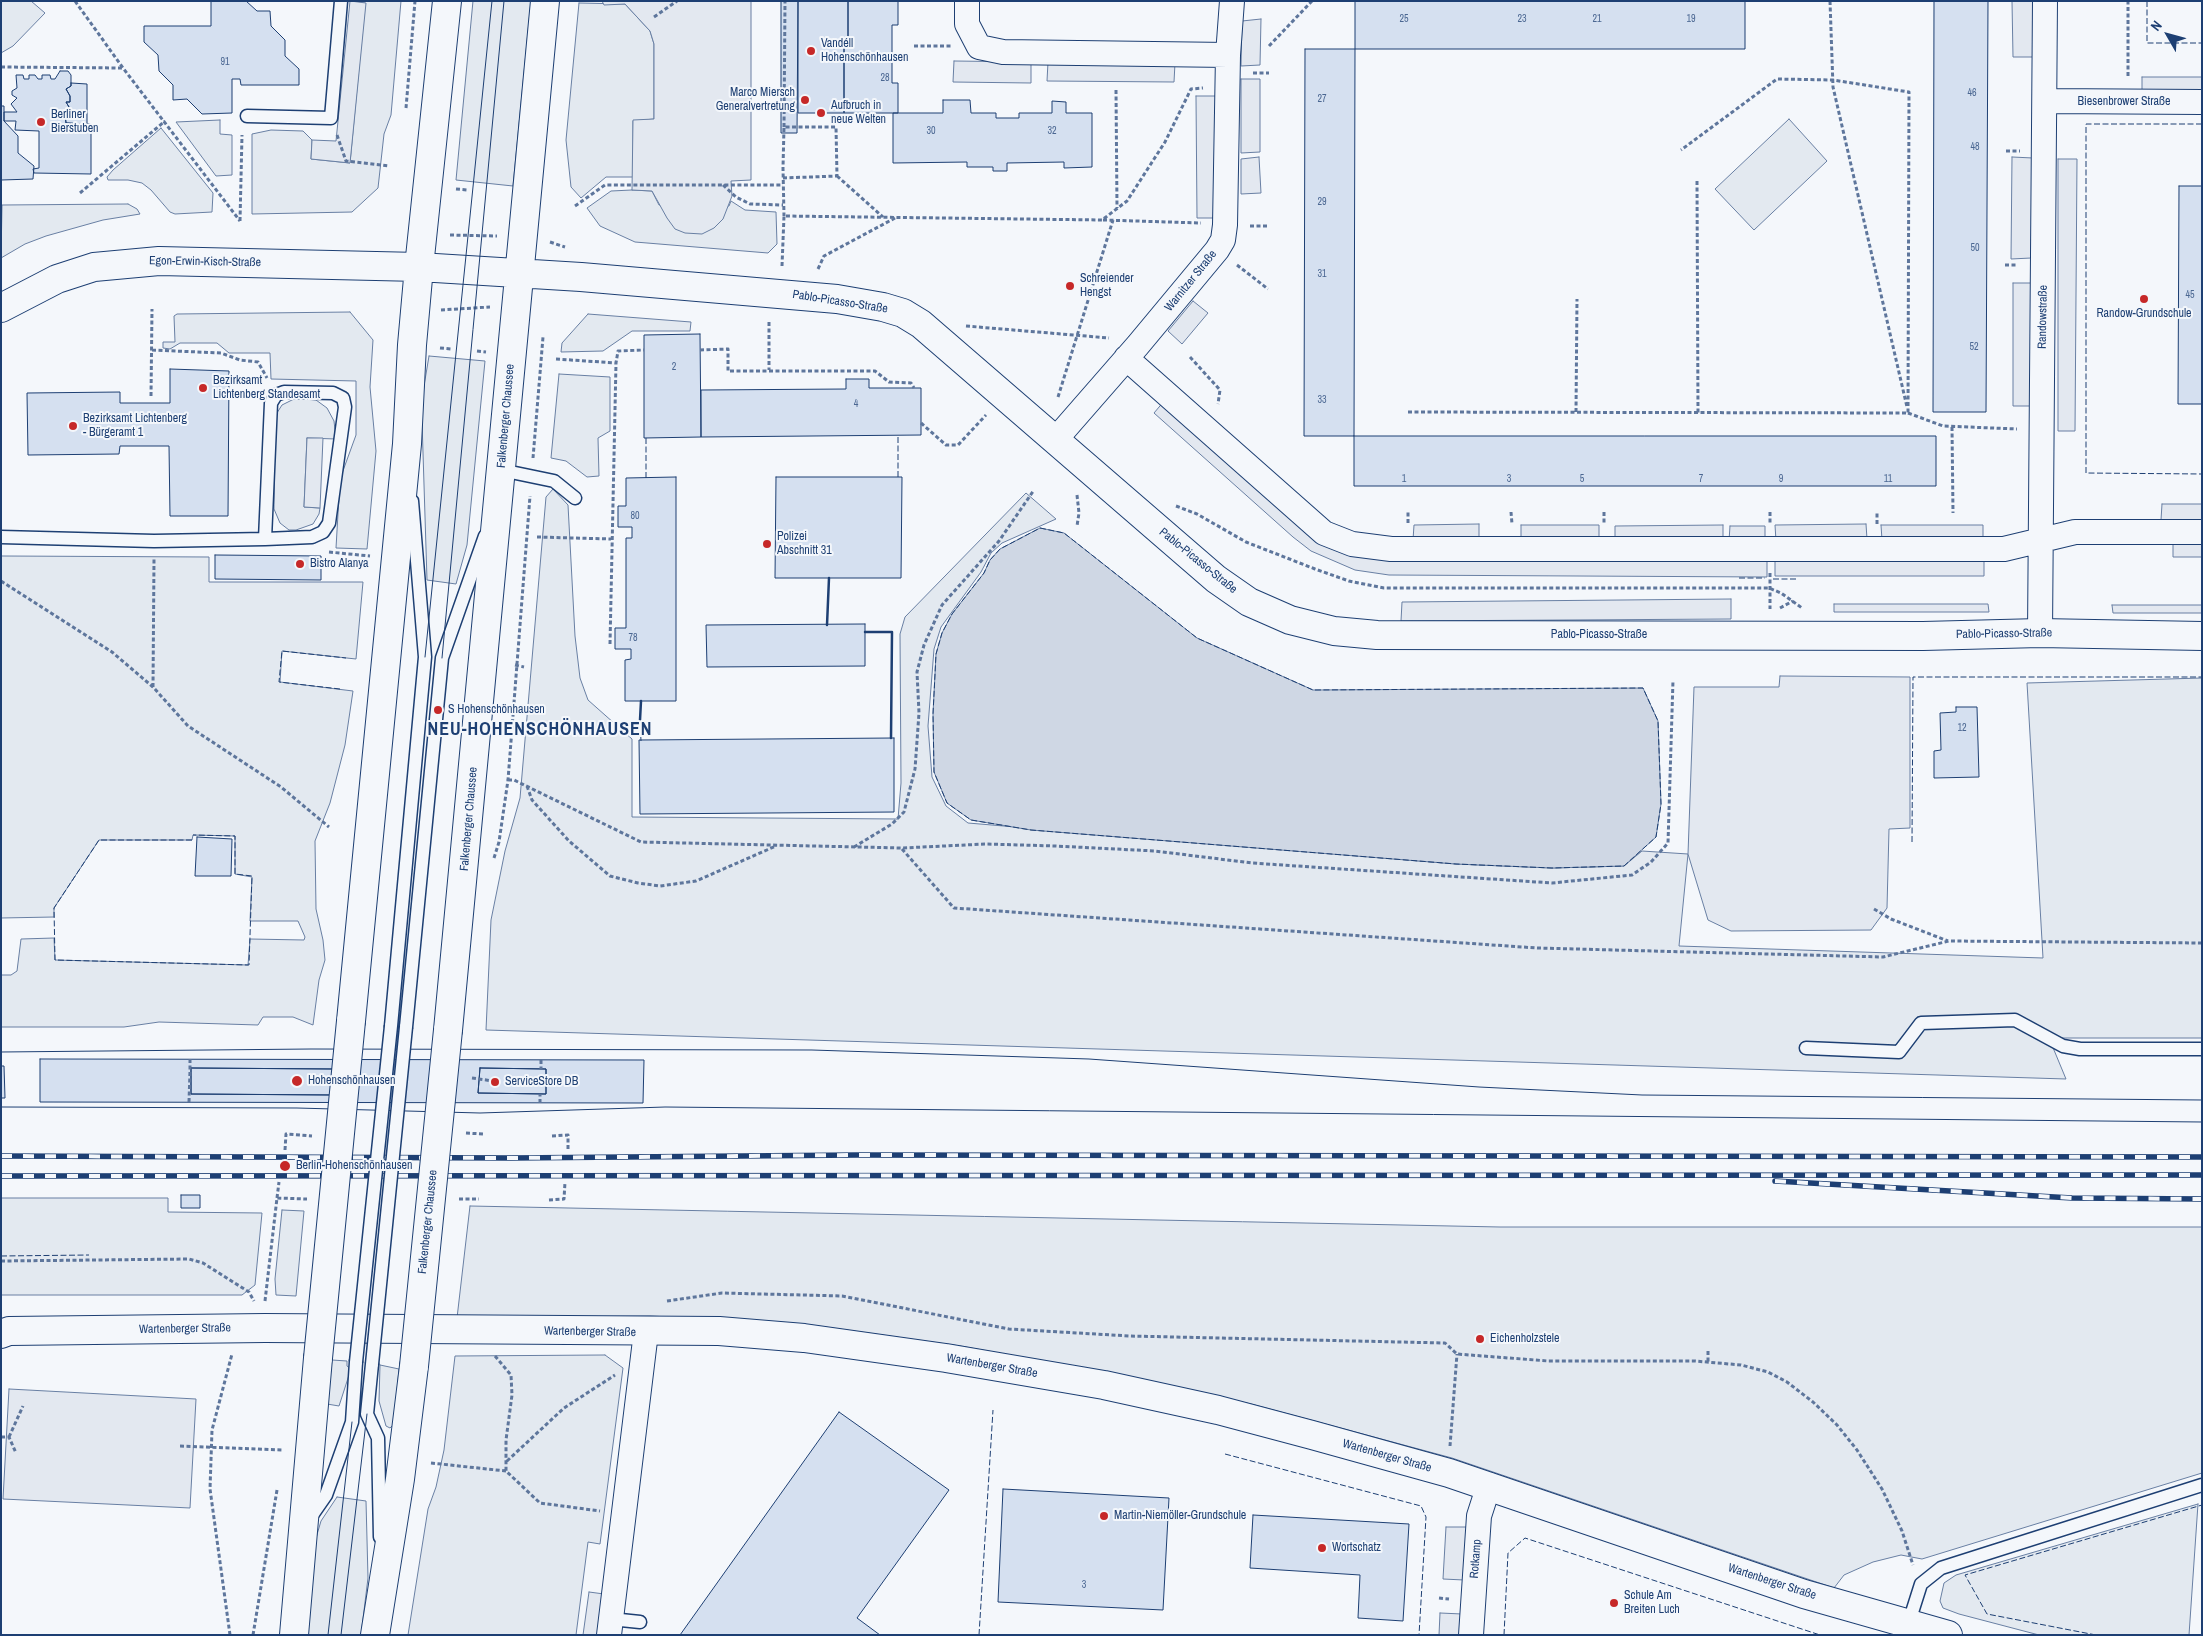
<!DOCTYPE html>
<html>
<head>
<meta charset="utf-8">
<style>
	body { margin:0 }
	#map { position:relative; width:2203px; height:1636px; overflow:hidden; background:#f4f7fb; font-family:"Archivo Narrow",sans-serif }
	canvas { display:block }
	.frame { position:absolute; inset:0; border:2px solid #1d3f73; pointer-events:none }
	.north { position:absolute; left:2143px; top:10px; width:50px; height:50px; -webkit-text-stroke:4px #f4f7fb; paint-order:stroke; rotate:308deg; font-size:14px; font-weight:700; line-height:20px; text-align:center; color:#1d3f73 }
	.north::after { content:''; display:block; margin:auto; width:18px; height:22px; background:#1d3f73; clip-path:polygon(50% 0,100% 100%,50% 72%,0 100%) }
</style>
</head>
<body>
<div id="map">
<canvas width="2203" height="1636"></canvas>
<div class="frame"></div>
<div class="north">N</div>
</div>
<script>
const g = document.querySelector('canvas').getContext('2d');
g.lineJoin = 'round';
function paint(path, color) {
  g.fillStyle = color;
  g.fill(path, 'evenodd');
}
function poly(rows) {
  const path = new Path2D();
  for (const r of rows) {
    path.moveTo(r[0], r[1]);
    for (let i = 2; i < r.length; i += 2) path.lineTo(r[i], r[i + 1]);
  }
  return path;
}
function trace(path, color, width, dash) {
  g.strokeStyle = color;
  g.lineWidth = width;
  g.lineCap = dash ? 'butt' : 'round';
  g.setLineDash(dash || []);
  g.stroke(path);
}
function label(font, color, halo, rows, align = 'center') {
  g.font = font + ' "Archivo Narrow",sans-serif';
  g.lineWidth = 4;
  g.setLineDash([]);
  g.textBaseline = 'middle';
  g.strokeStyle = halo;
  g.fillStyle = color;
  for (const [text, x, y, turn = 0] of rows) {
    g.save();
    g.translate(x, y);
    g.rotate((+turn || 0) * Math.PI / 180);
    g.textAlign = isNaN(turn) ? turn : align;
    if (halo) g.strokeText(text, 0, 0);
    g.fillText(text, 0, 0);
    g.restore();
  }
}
const green = poly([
	[1,1,31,1,45,13,13,46,1,53,1,1],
	[350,1,401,1,391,115,384,134,378,188,352,212,252,214,252,134,271,130,303,131,312,140,311,159,350,163,365,3,350,1],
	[473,1,531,1,513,186,456,180,473,1],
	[579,3,625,4,650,31,654,44,654,119,633,121,633,177,606,177,581,198,571,187,566,140,579,3],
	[1789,119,1827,161,1754,230,1715,189,1789,119],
	[220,120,220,134,232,135,232,175,216,176,176,122,220,120],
	[161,128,213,193,212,212,175,214,170,212,151,190,142,183,128,180,108,180,107,177,113,170,161,128],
	[632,190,652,191,659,205,729,206,731,201,745,210,776,212,777,244,768,253,635,242,600,226,587,208,611,191,632,190],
	[128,204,137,209,140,214,103,220,46,236,25,244,1,258,2,205,128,204],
	[350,312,373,340,370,387,376,451,367,549,336,548,340,479,356,435,356,381,271,379,270,353,229,353,217,343,180,343,170,349,163,348,163,342,175,342,174,316,177,314,350,312],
	[588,314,691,322,690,331,632,331,603,351,561,352,562,343,588,314],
	[429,356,485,361,467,545,456,584,427,580,422,421,423,392,429,356],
	[559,374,610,377,610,431,598,438,599,476,587,477,566,461,551,458,559,374],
	[296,398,316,400,327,408,334,421,336,439,307,438,304,507,320,508,319,514,313,524,296,530,289,530,280,523,274,509,275,416,282,405,296,398],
	[553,489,568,505,575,636,580,678,588,700,632,739,632,817,898,819,901,783,900,634,905,617,1026,493,1056,519,1002,543,991,553,981,572,941,627,934,649,928,726,932,777,946,806,968,823,1456,864,1552,868,1624,866,1642,851,1688,854,1679,946,2043,958,2027,683,2202,678,2202,1038,2049,1038,2066,1079,486,1030,491,920,505,851,520,798,546,497,553,489],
	[1,556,209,557,209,582,363,582,356,659,282,651,280,682,353,691,345,745,330,803,315,841,316,909,323,940,325,960,319,980,313,1025,293,1017,263,1017,258,1025,159,1022,124,1027,1,1027,1,975,11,975,17,971,21,939,54,938,55,960,248,965,250,939,304,940,305,937,298,921,250,921,252,877,235,874,235,836,193,835,192,840,99,840,54,908,54,917,1,918,1,556],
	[1,1198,168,1198,168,1212,262,1213,255,1285,242,1295,1,1295,1,1198],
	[470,1206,1500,1227,2202,1227,2202,1473,1922,1559,1901,1555,1873,1562,1844,1575,1834,1588,1452,1458,1251,1404,1108,1373,960,1346,803,1324,650,1316,457,1318,470,1206],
	[282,1210,304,1211,296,1296,276,1295,275,1279,282,1210],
	[605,1355,623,1368,600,1544,588,1542,576,1635,408,1635,428,1509,436,1487,444,1450,455,1356,605,1355],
	[332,1360,347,1361,347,1366,351,1369,339,1406,327,1404,332,1360],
	[380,1365,399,1369,394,1424,390,1428,386,1426,379,1401,380,1365],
	[337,1497,366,1501,368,1578,361,1635,306,1635,316,1538,321,1521,337,1497],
	[2198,1504,2189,1635,2039,1635,1959,1614,1943,1608,1940,1601,1944,1583,1956,1575,2198,1504]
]);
const parking = poly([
	[350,1,366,3,350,163,311,159,312,140,336,141,350,1],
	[602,1,751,1,751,180,731,181,732,196,723,219,714,228,702,234,685,233,675,229,667,218,652,191,632,190,633,120,654,119,654,44,650,31,625,4,604,5,602,1],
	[2012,1,2033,1,2033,57,2013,57,2012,1],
	[1261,19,1260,65,1241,66,1242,21,1261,19],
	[954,61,1031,62,1031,83,953,82,954,61],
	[1048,62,1175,63,1174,82,1047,81,1048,62],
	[2142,77,2202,77,2202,92,2142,92,2142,77],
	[1241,79,1260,79,1260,152,1241,153,1241,79],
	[1196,96,1216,96,1216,218,1197,218,1196,96],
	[1259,157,1261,193,1241,194,1241,159,1259,157],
	[2012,157,2033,158,2031,258,2011,259,2012,157],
	[2058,159,2077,159,2075,431,2058,431,2058,159],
	[2013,283,2033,283,2032,406,2013,406,2013,283],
	[1193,301,1208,313,1182,344,1168,331,1193,301],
	[1165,400,1321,539,1767,560,1767,577,1389,575,1355,570,1311,551,1293,537,1154,413,1165,400],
	[307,438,323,438,320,508,304,507,307,438],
	[2162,504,2202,504,2202,521,2161,520,2162,504],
	[1479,524,1479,541,1413,540,1414,525,1479,524],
	[1866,524,1867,539,1776,541,1775,525,1866,524],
	[1521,525,1599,525,1599,541,1521,540,1521,525],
	[1723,525,1723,541,1615,541,1615,526,1723,525],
	[1881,525,1983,525,1983,540,1882,540,1881,525],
	[1730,526,1765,526,1765,541,1729,541,1730,526],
	[2173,538,2202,539,2202,557,2173,557,2173,538],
	[1775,560,1984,560,1984,576,1775,576,1775,560],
	[1731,599,1731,619,1401,621,1402,602,1731,599],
	[1834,604,1988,604,1989,612,1834,612,1834,604],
	[2112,605,2202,605,2202,613,2113,613,2112,605],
	[1780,676,1910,677,1910,828,1889,829,1887,908,1871,930,1731,931,1708,920,1688,854,1694,687,1779,687,1780,676],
	[9,1389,196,1399,190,1508,3,1499,9,1389],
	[1446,1527,1468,1527,1464,1580,1443,1579,1446,1527],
	[589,1592,604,1594,599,1635,583,1635,589,1592],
	[1440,1613,1462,1614,1460,1635,1439,1635,1440,1613]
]);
const water = poly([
	[1040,528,1064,533,1197,638,1313,690,1643,688,1658,721,1661,804,1656,837,1624,866,1552,868,1456,864,1031,830,971,820,947,803,934,772,933,714,936,654,942,633,952,614,984,573,990,560,1000,549,1040,528]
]);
const building = poly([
	[211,1,246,1,257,11,270,11,271,26,285,40,285,56,299,69,299,85,241,85,240,79,232,79,232,113,202,114,187,99,173,100,173,85,159,71,158,55,144,42,144,26,211,26,211,1],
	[781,1,798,1,797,133,781,133,781,1],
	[798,1,848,1,848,39,844,39,844,113,798,113,798,1],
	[848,1,898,1,898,25,892,25,892,83,898,83,898,113,844,113,844,39,848,39,848,1],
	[1355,1,1745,1,1745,49,1355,49,1355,1],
	[1934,1,1988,1,1986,412,1933,412,1934,1],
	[1305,49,1355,49,1354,436,1304,436,1305,49],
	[60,71,68,71,71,75,71,86,66,89,70,96,70,102,66,102,69,107,68,113,65,114,66,123,91,124,91,174,34,173,33,169,39,168,39,131,15,130,16,121,4,121,4,112,17,112,11,104,17,98,12,95,12,91,17,88,16,75,23,75,24,79,29,79,29,75,35,75,38,79,42,79,42,75,50,75,51,79,55,79,60,71],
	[71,83,87,84,87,124,66,123,65,114,68,113,69,107,66,102,70,102,70,96,66,89,71,86,71,83],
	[943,100,970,100,971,113,996,113,996,118,1019,118,1019,113,1052,113,1052,101,1066,102,1066,113,1092,113,1092,167,1064,168,1064,162,1007,163,1007,171,993,171,993,167,967,167,967,162,893,163,893,113,943,113,943,100],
	[1,106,4,106,4,121,18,136,18,153,34,166,33,179,1,180,1,106],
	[2179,186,2202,186,2202,404,2178,404,2179,186],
	[700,334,701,437,644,438,644,335,700,334],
	[170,369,229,371,228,516,170,516,169,446,120,446,119,454,28,455,27,393,120,392,120,403,170,403,170,369],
	[846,379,869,379,869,388,921,388,921,435,701,437,701,390,846,389,846,379],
	[1354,436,1936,436,1936,486,1354,486,1354,436],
	[676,477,676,701,625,701,625,660,631,659,631,649,615,649,615,628,626,628,626,538,632,538,632,527,618,527,618,506,626,506,626,478,676,477],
	[776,477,902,477,901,578,775,578,776,477],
	[215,555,321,556,321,580,215,579,215,555],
	[865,624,865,666,707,667,706,625,865,624],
	[1956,707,1977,707,1979,777,1934,778,1934,751,1941,750,1940,713,1956,712,1956,707],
	[894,738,894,812,640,814,639,740,894,738],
	[197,837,232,839,231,876,195,876,197,837],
	[40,1059,644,1060,643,1103,40,1102,40,1059],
	[191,1068,335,1069,335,1095,191,1094,191,1068],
	[480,1068,546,1069,546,1094,478,1093,480,1068],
	[1,1066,4,1066,5,1098,1,1098,1,1066],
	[191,1068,335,1069,335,1095,191,1094,191,1068],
	[480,1068,546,1069,546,1094,478,1093,480,1068],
	[181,1195,200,1195,200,1208,181,1208,181,1195],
	[839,1412,949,1490,857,1618,880,1635,680,1635,839,1412],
	[1003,1489,1169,1498,1163,1610,998,1602,1003,1489],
	[1253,1515,1409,1524,1403,1621,1358,1618,1360,1575,1250,1568,1253,1515]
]);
const path = poly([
	[75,1,123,68,240,221],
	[1830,1,1833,87,1907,407],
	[654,17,677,1],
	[914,46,951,46],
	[1269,46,1312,1],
	[1,67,123,68],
	[1253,73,1269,73],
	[2128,76,2128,1],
	[1116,90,1117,208],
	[406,108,415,1],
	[784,127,785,1],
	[337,135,346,161,389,166],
	[2006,151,2020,151],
	[837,176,883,217],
	[783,178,837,176,836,127,784,127,783,168,784,216],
	[1697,181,1698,413],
	[723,185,736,197,750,204,783,205],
	[456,189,467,190],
	[80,193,165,121],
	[575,206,605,185,783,185],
	[1103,220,1201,223],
	[240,221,242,135],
	[1250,226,1269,226],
	[450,235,497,236],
	[550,242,565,247],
	[1237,265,1268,289],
	[2005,265,2017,265],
	[782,266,784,216,1102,220,1127,201,1165,142,1191,89,1203,88],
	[818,269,824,256,895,218],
	[441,310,490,307],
	[769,322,769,370],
	[966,326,1109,338],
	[440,348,451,349],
	[152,350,221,353,240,360,258,362,267,378],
	[700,350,728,349,728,371,875,371,889,382,911,383,914,388],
	[477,351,486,352],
	[1190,357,1220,390,1218,404],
	[556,359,616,363],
	[151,396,152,309],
	[1058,397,1113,220],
	[1408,412,1908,413,1909,92,1833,80,1777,79,1681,150],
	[1576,412,1577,299],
	[1908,413,1943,426,2017,429],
	[921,423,946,445,958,445,986,415],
	[1952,427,1953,513],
	[533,458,543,337],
	[1077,495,1079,513,1077,526],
	[1176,506,1197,514,1246,542,1315,569,1349,581,1384,588,1769,588,1781,593,1802,608],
	[1511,512,1512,524],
	[1604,512,1604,524],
	[1770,512,1770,524],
	[1408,523,1408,512],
	[1877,524,1877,512],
	[537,537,611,539],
	[329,552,370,556],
	[1770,573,1770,609],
	[1,581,112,652,153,687,188,726,281,787,329,827],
	[1780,608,1793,601],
	[610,644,616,363,618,351,644,350],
	[515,665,524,667],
	[153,687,154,559],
	[508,780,514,780,641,842,902,848,986,844,1055,846,1155,851,1252,863,1552,883,1632,875,1651,862,1668,843,1673,680],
	[527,786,532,800,569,841,610,876,638,883,660,886,696,881,776,846],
	[854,847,892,824,904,812,915,769,919,713,917,672,924,645,942,605,999,541,1034,490],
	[902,849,954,908,1537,948,1883,957,1949,941,2202,943],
	[494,858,499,842,508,780,530,496],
	[1874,909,1891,919,1948,941],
	[190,1059,190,1071],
	[541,1060,541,1069],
	[472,1078,493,1081],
	[540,1082,541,1083],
	[189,1102,190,1071],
	[540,1103,540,1094],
	[466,1133,483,1134],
	[552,1136,568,1135,568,1150],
	[285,1150,286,1134,312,1136],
	[277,1198,279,1182],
	[459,1199,479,1199],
	[549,1200,564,1199,565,1182],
	[1,1261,189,1259,203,1263,249,1292,254,1301],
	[265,1301,277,1198,307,1199],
	[667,1301,722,1293,842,1296,1009,1329,1129,1336,1445,1343,1457,1354,1548,1361,1695,1361,1741,1365,1768,1372,1787,1382,1813,1402,1837,1425,1857,1450,1882,1489,1902,1531,1913,1565],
	[1708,1351,1708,1362],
	[495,1356,511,1375,512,1395,506,1440,506,1471,540,1503,600,1511],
	[1,1437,9,1437,16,1453],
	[9,1437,23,1406],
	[180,1446,283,1450],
	[1450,1446,1457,1354],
	[507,1461,564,1408,615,1375],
	[431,1463,506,1471],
	[1439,1598,1449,1599],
	[230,1635,210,1489,212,1430,232,1354],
	[253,1635,277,1490]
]);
const lane = poly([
	[247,116,331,118,341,1],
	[501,470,554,481,575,498],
	[1,537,154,541,265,539,312,537,323,532,329,523,345,407,343,398,333,393,284,392,276,395,271,403,265,539],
	[391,1026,425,657,412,501],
	[406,1027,442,658,485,536],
	[1806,1048,1899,1052,1921,1023,2015,1020,2063,1046,2080,1049,2202,1049],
	[372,1364,367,1414,378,1438,380,1537],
	[310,1518,326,1495,352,1422,356,1362],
	[611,1619,640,1622],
	[1908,1625,1921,1584,1941,1568,2202,1485]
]);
const street = poly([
	[967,1,967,24,979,47,1003,52,1228,55,1225,225,1223,240,1217,250,1138,345,1056,439],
	[1228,55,1232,1],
	[2046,101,2202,102],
	[1126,358,1324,533,1352,544,1391,549,2004,549,2075,532,2202,532],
	[2040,633,2045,1],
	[609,1635,646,1332],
	[1471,1635,1479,1516,1489,1485]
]);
const secondary = poly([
	[1,308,57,279,94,267,159,261,419,267,581,277,837,299,883,307,903,313,921,324,1216,579,1249,602,1290,620,1334,631,1377,635,1923,636,2040,633,2202,636],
	[351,1021,407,444,412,345,419,267,447,1],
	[448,1030,545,1],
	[1,1334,9,1331,265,1328,719,1331,804,1338,946,1358,1104,1385,1218,1410,1312,1435,1449,1473,1804,1594,1948,1635],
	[294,1635,318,1358],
	[375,1635,400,1479,414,1366]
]);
const tram = poly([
	[425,657,492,1],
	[442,658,504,1],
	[1,1052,311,1049,812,1050,1089,1059,1479,1087,1642,1095,2202,1100],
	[1,1107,297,1108,480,1113,665,1107,2202,1122],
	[328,1635,352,1422],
	[341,1635,367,1414]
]);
const rail = poly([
	[1,1156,511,1158,857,1155,2202,1157],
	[1,1176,2202,1175],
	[1775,1181,2072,1198,2202,1199]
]);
const laneBridge = poly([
	[356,1362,391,1026],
	[372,1364,406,1027]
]);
const secondaryBridge = poly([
	[318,1358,351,1021],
	[414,1366,448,1030]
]);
const fence = poly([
	[2147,1,2147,43,2202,43],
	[2202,124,2086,124,2086,473,2202,474],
	[646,438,646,478],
	[898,477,898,435],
	[1040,528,1064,533,1197,638,1313,690,1643,688,1658,721,1661,804,1656,837,1624,866,1552,868,1456,864,1031,830,971,820,947,803,934,772,933,714,936,654,942,633,952,614,984,573,990,560,1000,549,1040,528],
	[1739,578,1765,578],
	[1773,579,1798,579],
	[340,689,279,682,282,651,346,658],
	[640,720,641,741],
	[192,840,99,840,54,908,55,960,249,965,252,876,235,874,235,836,193,835],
	[1912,842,1913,677,2202,677],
	[1,1256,89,1255],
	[1225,1454,1421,1506,1426,1517,1419,1635],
	[979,1635,993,1410],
	[1504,1635,1508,1553,1525,1538,1820,1635],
	[2096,1635,1987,1614,1965,1575,2202,1505]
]);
const wall = poly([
	[827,625,829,578],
	[865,632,892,632,891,738],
	[640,720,641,701]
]);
const markers = [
	[811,51,5,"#c62828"],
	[805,100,5,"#c62828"],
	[821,113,5,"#c62828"],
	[41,122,5,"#c62828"],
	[1070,286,5,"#c62828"],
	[2144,299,5,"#c62828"],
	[203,388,5,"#c62828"],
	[73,426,5,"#c62828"],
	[767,544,5,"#c62828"],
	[300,564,5,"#c62828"],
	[438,710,5,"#c62828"],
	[297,1081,6,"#c62828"],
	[495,1082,5,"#c62828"],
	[285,1166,6,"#c62828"],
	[1480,1339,5,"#c62828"],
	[1104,1516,5,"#c62828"],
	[1322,1548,5,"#c62828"],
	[1614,1603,5,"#c62828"]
];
const numberNames = [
	["25",1404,19],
	["23",1522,19],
	["21",1597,19],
	["19",1691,19],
	["91",225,62],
	["28",885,78],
	["46",1972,93],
	["27",1322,99],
	["30",931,131],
	["32",1052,131],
	["48",1975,147],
	["29",1322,202],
	["50",1975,248],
	["31",1322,274],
	["45",2190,295],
	["52",1974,347],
	["2",674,367],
	["33",1322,400],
	["4",856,404],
	["1",1404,479],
	["3",1509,479],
	["5",1582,479],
	["7",1701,479],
	["9",1781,479],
	["11",1888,479],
	["80",635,516],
	["78",633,638],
	["12",1962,728],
	["3",1084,1585]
];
const poiNames = [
	["Vandéll",821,44],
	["Hohenschönhausen",821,58],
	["Marco Miersch",795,93,"right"],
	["Generalvertretung",795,107,"right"],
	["Aufbruch in",831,106],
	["neue Welten",831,120],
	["Berliner",51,115],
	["Bierstuben",51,129],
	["Schreiender",1080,279],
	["Hengst",1080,293],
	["Randow-Grundschule",2144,314,"center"],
	["Bezirksamt",213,381],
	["Lichtenberg Standesamt",213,395],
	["Bezirksamt Lichtenberg",83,419],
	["- Bürgeramt 1",83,433],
	["Polizei",777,537],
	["Abschnitt 31",777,551],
	["Bistro Alanya",310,564],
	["S Hohenschönhausen",448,710],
	["Hohenschönhausen",308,1081],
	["ServiceStore DB",505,1082],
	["Berlin-Hohenschönhausen",296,1166],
	["Eichenholzstele",1490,1339],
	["Martin-Niemöller-Grundschule",1114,1516],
	["Wortschatz",1332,1548],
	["Schule Am",1624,1596],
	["Breiten Luch",1624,1610]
];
const streetNames = [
	["Biesenbrower Straße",2124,102],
	["Egon-Erwin-Kisch-Straße",205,262,1],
	["Warnitzer Straße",1191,281,-51],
	["Pablo-Picasso-Straße",840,302,9],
	["Randowstraße",2043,317,-89],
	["Falkenberger Chaussee",506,416,-85],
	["Pablo-Picasso-Straße",1198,561,39],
	["Pablo-Picasso-Straße",2004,634,-1],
	["Pablo-Picasso-Straße",1599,635],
	["Falkenberger Chaussee",469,819,-85],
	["Falkenberger Chaussee",428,1222,-84],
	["Wartenberger Straße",185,1329,-1],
	["Wartenberger Straße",590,1332,1],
	["Wartenberger Straße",992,1366,10],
	["Wartenberger Straße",1387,1456,16],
	["Rotkamp",1476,1559,-86],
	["Wartenberger Straße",1772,1582,18]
];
const districtNames = [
	["NEU-HOHENSCHÖNHAUSEN",540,730]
];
paint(green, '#e3e9f0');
trace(green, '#687fa3', 1);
paint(parking, '#e3e8f0');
trace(parking, '#687fa3', 1);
paint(water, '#cfd7e4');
trace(water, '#687fa3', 1);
paint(building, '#d5e0f0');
trace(building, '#1d3f73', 1);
trace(lane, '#1d3f73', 15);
trace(street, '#1d3f73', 26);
trace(secondary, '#1d3f73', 30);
trace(path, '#5e769c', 3, [4, 2.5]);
trace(lane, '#f4f7fb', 12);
trace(street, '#f4f7fb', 24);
trace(secondary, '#f4f7fb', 28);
trace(tram, '#1d3f73', 1);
trace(rail, '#1d3f73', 5.5);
trace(rail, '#f4f7fb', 4, [11]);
trace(laneBridge, '#1d3f73', 15, []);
trace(secondaryBridge, '#1d3f73', 30, []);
trace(laneBridge, '#f4f7fb', 12);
trace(secondaryBridge, '#f4f7fb', 28);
trace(fence, '#1d3f73', 1, [6, 2.5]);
trace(wall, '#1d3f73', 2.5);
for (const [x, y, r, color] of markers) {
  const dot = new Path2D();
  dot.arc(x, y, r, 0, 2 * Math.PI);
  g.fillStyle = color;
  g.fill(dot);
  trace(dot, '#f4f7fb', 2);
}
label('10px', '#4b6792', null, numberNames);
label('12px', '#1d3f73', '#f4f7fb', poiNames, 'left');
label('12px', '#1d3f73', '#f4f7fb', streetNames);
g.letterSpacing = '1px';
label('bold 18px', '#1d3f73', '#f4f7fb', districtNames);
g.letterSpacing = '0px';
</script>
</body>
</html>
